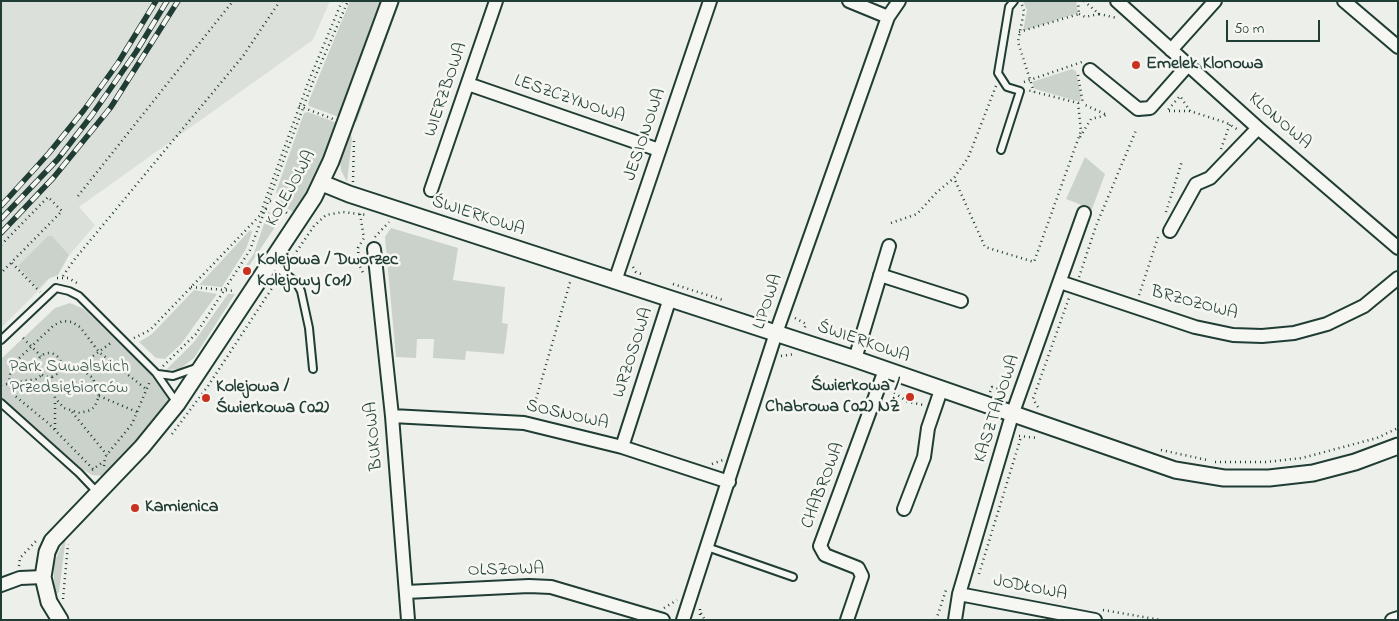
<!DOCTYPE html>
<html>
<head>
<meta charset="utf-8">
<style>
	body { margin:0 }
	#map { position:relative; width:1399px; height:621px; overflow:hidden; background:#edefea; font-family:"Indie Flower",sans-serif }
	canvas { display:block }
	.frame { position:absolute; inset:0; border:2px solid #1f3d34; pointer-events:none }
	.scale { position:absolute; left:1226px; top:20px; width:94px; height:22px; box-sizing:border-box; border:2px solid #1f3d34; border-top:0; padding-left:6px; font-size:15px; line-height:18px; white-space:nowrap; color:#1f3d34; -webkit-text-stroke:4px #f6f6f2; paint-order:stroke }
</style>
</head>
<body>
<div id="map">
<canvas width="1399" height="621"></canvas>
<div class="frame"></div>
<div class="scale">50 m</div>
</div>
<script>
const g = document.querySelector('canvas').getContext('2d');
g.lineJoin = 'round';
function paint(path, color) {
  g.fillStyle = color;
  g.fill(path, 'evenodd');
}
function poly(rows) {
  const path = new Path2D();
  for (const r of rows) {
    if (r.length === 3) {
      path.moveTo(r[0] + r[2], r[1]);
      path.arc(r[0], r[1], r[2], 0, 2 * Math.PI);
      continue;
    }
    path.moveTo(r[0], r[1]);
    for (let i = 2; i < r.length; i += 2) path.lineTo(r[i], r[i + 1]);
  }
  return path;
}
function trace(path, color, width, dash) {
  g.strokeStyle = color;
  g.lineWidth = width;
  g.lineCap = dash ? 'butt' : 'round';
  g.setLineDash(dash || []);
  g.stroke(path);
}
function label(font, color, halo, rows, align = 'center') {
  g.font = font + ' "Indie Flower",sans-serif';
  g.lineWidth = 5;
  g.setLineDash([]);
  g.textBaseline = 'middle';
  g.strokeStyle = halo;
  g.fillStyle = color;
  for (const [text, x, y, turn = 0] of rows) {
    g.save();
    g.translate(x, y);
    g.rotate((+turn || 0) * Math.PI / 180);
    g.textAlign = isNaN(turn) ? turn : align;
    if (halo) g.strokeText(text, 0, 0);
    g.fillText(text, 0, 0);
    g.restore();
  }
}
const built = poly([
	[1,1,330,1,313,40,79,207,95,225,42,287,1,328]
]);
const green = poly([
	[350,1,381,1,339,117,309,106,308,103],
	[397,1,400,1,357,121,354,122],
	[1023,1,1076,1,1078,13,1023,31,1027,10],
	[1072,69,1076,71,1081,96,1080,102,1035,89,1032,82],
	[308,112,337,123,317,175,295,213,283,206,276,192,304,113],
	[350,130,352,139,347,182,341,170,340,160],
	[1085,157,1105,174,1092,209,1066,199],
	[268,212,274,212,279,216,279,221,247,269,245,267,254,253],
	[391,228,458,248,453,280,505,287,502,323,508,324,504,354,466,351,465,360,433,358,434,339,417,339,416,358,396,357,385,237],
	[250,230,252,232,246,249,222,287,199,285],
	[48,236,52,236,69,255,58,275,48,279,38,289,18,266],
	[194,290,217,294,181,344,165,359,156,358,139,342,152,334],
	[228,294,235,294,194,358,180,369,166,370,194,342],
	[70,303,84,309,161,385,168,399,168,404,140,438,103,476,92,475,82,469,1,397,1,359,55,308],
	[66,536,59,592,55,595,53,565]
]);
const path = poly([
	[1022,5,1024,11,1018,42,1034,92],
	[1079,14,1085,17,1099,14,1084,1],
	[1099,14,1117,18],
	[1019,32,1079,14,1078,1],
	[1078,75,1083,104],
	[1024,82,1082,62],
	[996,86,968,158,954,178,985,247,1034,262,1081,131,1078,103,1027,90],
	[299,106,333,119],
	[1190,111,1167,111,1180,96,1190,111,1227,123,1240,131],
	[1080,137,1091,119,1107,115,1083,104],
	[1221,149,1231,121],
	[353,182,354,140],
	[78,196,233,1],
	[270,201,277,204,288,214],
	[261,212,308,83,342,1],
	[1166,212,1182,161],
	[360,214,364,238,358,248,359,264,364,275],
	[891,223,917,214,937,192,954,178],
	[375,237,389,222],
	[1,245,48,197,62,211,2,272],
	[12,263,40,292],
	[288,264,314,226,326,215,343,212,367,215],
	[633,267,636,272,644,275],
	[63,276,74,260,243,56,280,1],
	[1079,277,1096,226,1137,128],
	[57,278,68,278,79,284],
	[673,284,723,300],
	[191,287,235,291],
	[1139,295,1159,234],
	[756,314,757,311,762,313,772,308],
	[795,318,806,324,804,330],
	[23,338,41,356],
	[134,338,150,330,267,208],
	[49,365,12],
	[781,356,795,354],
	[163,366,196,334,250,250,312,84,348,1],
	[77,368,112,342],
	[52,377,55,398,64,408,80,413,91,410,95,406,99,396,93,378,81,369,61,367],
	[1,385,36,379,42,375],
	[890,390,908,402,924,405],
	[990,392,992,387,1008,392],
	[99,396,137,412],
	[1038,407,1033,399,1069,298],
	[72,412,107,455],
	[532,413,571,279],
	[55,429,55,400],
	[172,434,208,386,278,279],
	[1019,436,1038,438],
	[1161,450,1207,460],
	[1215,462,1266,462,1302,458,1377,438,1398,428],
	[712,464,723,460],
	[104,466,105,457,132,424,150,381],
	[93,469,48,423,14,395,9,384,11,366,54,325,63,321,72,322,80,327,99,352,146,389],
	[92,470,103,462],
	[19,566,20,558,36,541],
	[979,574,1021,437],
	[63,599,68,544],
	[664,608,677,600],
	[1103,610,1161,620],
	[701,613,705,620],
	[700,620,700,607],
	[936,620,946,590]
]);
const service = poly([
	[1001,150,1020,91,1007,87,998,73,1009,7,1014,1],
	[271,263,296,282,301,291,309,328,313,369],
	[1,340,56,288,69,291,79,296,156,373,177,403],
	[158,374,173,376,196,368],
	[1,403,79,473,97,492],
	[707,547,793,577]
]);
const minor = poly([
	[849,1,888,17],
	[1117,1,1258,128,1398,248],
	[1344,1,1398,47],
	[1171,50,1215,1],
	[1090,70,1138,109,1150,108,1188,65],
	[468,84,659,150],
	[431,190,496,1],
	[1170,231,1196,184,1210,178,1258,128],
	[374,249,392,416,408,620],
	[880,275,961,301],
	[615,281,710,1],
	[1060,282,1195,327,1233,335,1262,336,1294,333,1327,324,1364,306,1398,278],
	[855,359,889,246],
	[392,416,524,423,622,447,729,482],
	[622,447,670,298],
	[904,509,924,457,928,428,941,390],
	[1,585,20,578,43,577],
	[406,592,529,586,551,587,663,620],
	[959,594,1095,620],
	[683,620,776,333,888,17,899,1],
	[847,620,862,576,858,568,825,555,820,546,885,370],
	[955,620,959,594,1012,415,1084,213],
	[1392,620,1398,618]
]);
const tertiary = poly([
	[322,183,349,194,855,359,1175,470,1224,478,1269,478,1313,473,1355,462,1398,446],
	[60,620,49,602,43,577,47,552,52,541,142,447,177,404,314,197,331,161,390,1]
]);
const rail = poly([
	[1,206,49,153,84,110,118,63,156,1],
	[1,219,58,159,92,115,136,52,167,1],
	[1,233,54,177,111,107,178,1]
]);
const markers = [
	[1136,65,5,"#c8321e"],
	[247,271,5,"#c8321e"],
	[910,397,5,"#c8321e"],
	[206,398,5,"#c8321e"],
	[135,508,5,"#c8321e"]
];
const poiNames = [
	["Emelek Klonowa",1146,65],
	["Kolejowa / Dworzec",257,261],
	["Kolejowy (01)",257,282],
	["Świerkowa /",900,387,"right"],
	["Chabrowa (02) NŻ",900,408,"right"],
	["Kolejowa /",216,388],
	["Świerkowa (02)",216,409],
	["Kamienica",145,508]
];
const streetNames = [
	["WIERZBOWA",447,90,-71],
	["LESZCZYNOWA",569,100,19],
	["KLONOWA",1279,122,41],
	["JESIONOWA",646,135,-71],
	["KOLEJOWA",292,189,-61],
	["ŚWIERKOWA",478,217,18],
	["LIPOWA",769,302,-71],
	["BRZOZOWA",1194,304,15],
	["ŚWIERKOWA",863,343,19],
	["WRZOSOWA",634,353,-72],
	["KASZTANOWA",998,409,-72],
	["SOSNOWA",567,416,13],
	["BUKOWA",375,436,-95],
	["CHABROWA",824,486,-69],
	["OLSZOWA",506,571,-1],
	["JODŁOWA",1030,589,11]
];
const parkNames = [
	["Park Suwalskich",69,368],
	["Przedsiębiorców",69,389]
];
paint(built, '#dce0db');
paint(green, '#cbd2cc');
trace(service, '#1f3d34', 10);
trace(minor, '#1f3d34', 16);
trace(tertiary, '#1f3d34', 19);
trace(path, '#1f3d34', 2.5, [1, 4]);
trace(service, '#f6f6f2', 6);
trace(minor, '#f6f6f2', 12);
trace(tertiary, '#f6f6f2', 15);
trace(rail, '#1f3d34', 5.5);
trace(rail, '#f6f6f2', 4, [11]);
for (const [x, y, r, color] of markers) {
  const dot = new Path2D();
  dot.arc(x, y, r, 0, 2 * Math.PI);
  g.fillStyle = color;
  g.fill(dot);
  trace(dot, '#f6f6f2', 2);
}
label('bold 18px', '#1f3d34', '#f6f6f2', poiNames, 'left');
label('18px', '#1f3d34', '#f6f6f2', streetNames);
label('18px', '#415b52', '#f6f6f2', parkNames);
</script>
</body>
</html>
